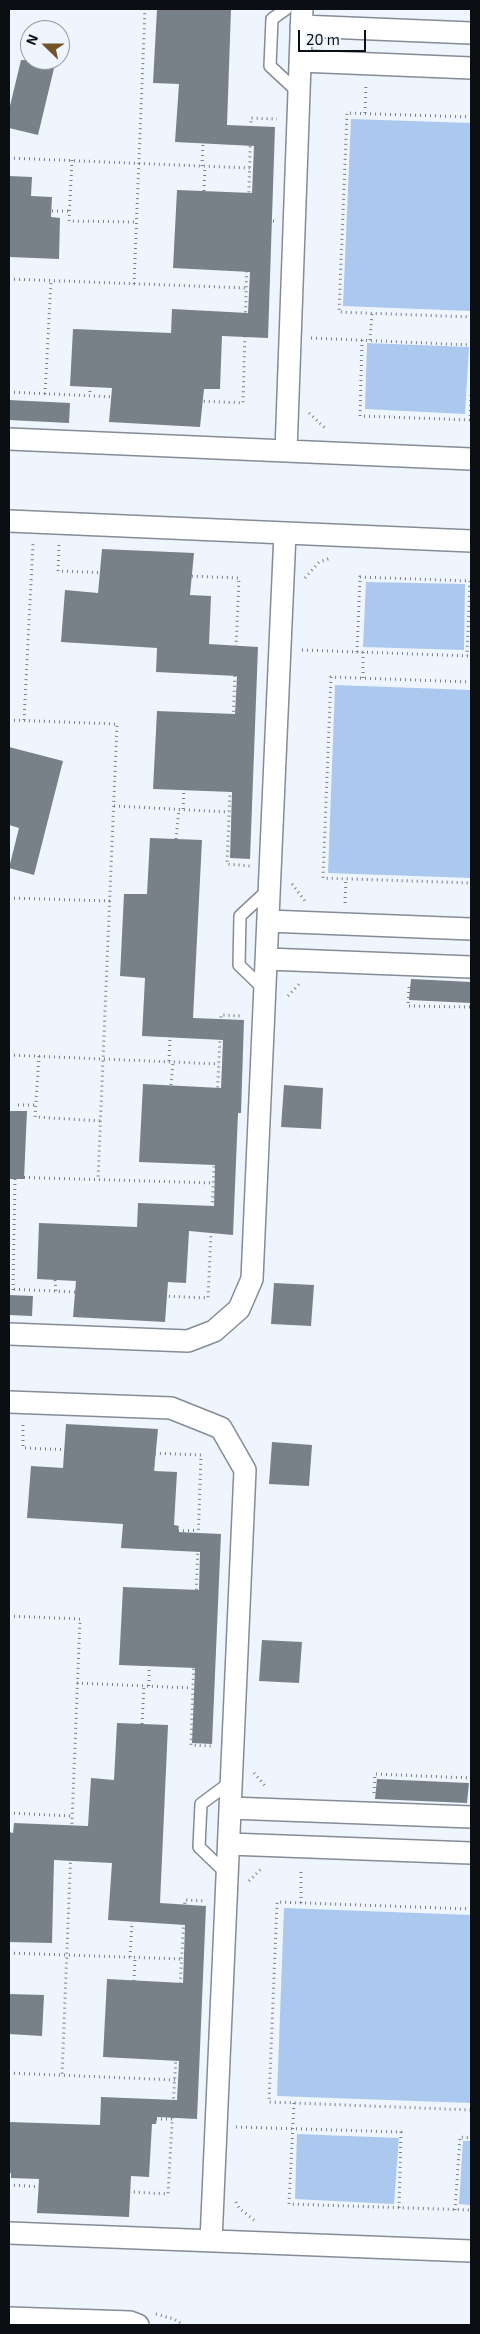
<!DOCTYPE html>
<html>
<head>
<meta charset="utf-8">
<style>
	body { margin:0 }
	#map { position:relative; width:480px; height:2334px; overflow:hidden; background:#eef5fe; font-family:"Exo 2",sans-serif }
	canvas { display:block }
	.frame { position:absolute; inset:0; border:10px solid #0b0e12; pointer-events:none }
	.north { position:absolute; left:20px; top:20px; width:50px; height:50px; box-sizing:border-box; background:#eef5fe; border:1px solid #9399a0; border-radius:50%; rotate:292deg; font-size:14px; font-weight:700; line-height:20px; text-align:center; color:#0b0e12 }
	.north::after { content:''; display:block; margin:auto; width:18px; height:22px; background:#725428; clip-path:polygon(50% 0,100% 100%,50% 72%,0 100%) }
	.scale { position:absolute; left:298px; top:30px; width:68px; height:22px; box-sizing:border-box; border:2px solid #0b0e12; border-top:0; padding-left:6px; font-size:15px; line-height:18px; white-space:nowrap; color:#0b0e12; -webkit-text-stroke:4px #eef5fe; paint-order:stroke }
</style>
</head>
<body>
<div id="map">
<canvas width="480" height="2334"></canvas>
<div class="frame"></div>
<div class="north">N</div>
<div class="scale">20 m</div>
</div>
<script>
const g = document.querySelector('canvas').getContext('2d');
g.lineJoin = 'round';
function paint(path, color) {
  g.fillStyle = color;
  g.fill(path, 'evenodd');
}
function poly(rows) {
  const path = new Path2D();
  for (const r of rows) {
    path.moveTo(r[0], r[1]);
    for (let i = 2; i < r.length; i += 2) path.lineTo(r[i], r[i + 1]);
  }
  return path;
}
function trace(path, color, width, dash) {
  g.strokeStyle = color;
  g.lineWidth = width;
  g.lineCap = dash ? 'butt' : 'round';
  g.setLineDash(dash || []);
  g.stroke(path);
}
const green = poly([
	[351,119,471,123,471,311,343,306],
	[367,343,469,347,465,414,365,409],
	[366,582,465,584,464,650,363,647],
	[335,685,471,690,471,878,328,873],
	[284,1908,471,1915,471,2103,277,2096],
	[297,2134,399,2138,394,2204,295,2199],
	[463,2141,471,2141,471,2205,459,2204]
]);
const building = poly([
	[157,9,231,9,227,125,275,127,268,338,222,336,220,389,204,389,200,427,109,422,112,388,70,386,73,329,171,333,172,309,248,313,250,272,173,268,177,190,252,193,254,146,175,142,179,84,153,83],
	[21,60,56,60,38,135,9,128,9,110],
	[9,176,32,177,31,196,52,197,51,217,60,218,59,259,9,257],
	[9,400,70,403,69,423,9,420],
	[102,549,194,553,190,595,211,596,209,644,258,647,250,859,230,858,232,792,153,789,157,711,235,714,237,676,156,672,157,648,61,642,65,590,98,593],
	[9,747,63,761,34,875,9,868,19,828,9,825],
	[150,838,202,840,193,1018,244,1020,241,1113,238,1113,233,1235,189,1231,186,1283,168,1282,165,1322,73,1317,76,1281,37,1279,39,1223,137,1227,138,1203,214,1206,215,1165,139,1162,143,1084,221,1088,223,1040,142,1036,145,978,120,976,124,894,147,894],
	[411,979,471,982,471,1003,409,1000],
	[284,1085,323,1088,321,1129,281,1127],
	[9,1111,27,1111,24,1179,9,1179],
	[274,1283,314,1285,311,1326,271,1324],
	[9,1295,33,1296,32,1316,9,1315],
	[66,1424,158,1429,154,1471,177,1472,174,1525,179,1526,178,1532,221,1534,212,1744,192,1743,195,1668,119,1665,123,1587,199,1590,200,1552,121,1548,123,1524,27,1518,31,1466,63,1468],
	[272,1442,312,1445,309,1486,269,1484],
	[262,1640,302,1642,299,1683,259,1681],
	[117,1723,168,1725,160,1903,206,1906,197,2119,157,2117,156,2124,152,2124,149,2177,131,2176,129,2217,37,2213,39,2179,11,2178,11,2173,9,2173,9,2122,100,2125,101,2097,177,2100,179,2061,103,2057,107,1979,183,1983,185,1925,108,1920,112,1863,54,1860,52,1943,9,1942,9,1832,13,1833,14,1823,88,1826,91,1778,114,1780],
	[377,1779,469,1783,467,1803,375,1799],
	[9,1994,44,1995,42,2036,9,2034]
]);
const path = poly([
	[365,113,366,84],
	[471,117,347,113,339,312,471,317],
	[9,158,250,168],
	[72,160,69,221,136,222],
	[202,166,203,144],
	[204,191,205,166],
	[52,211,70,211],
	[248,220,274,221],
	[248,242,272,242],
	[229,252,248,252],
	[9,279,247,288],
	[134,284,145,9],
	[227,332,245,331],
	[311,338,471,345],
	[362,340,360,416,470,420,471,391],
	[370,340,372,313],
	[149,356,162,355,160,399],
	[90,386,90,396],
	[198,388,198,401],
	[9,392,243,403,251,118,277,119],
	[45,394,51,281],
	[309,413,326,429],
	[59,545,58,571,239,578,227,864,250,866],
	[305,578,319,562,331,558],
	[125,590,127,574],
	[187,595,189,576],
	[302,650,471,656],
	[357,652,360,577,470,581,467,656],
	[213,655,236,653],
	[363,678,363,652],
	[471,682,331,677,323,878,471,883],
	[9,720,117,724,98,1180],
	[24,720,33,544],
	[212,732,233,731],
	[232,743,255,744],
	[232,763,253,762],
	[114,806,229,812],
	[183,809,184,790],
	[176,839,179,809],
	[292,884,305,901],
	[9,898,110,901],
	[345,903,346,878],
	[409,987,408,1006,471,1007],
	[288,996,301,982],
	[9,1055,219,1064],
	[39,1056,35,1117,101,1121],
	[169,1061,170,1037],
	[171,1085,173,1062],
	[18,1105,36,1105],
	[217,1113,239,1115],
	[216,1134,238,1135],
	[196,1146,215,1145],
	[9,1177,214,1183],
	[193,1226,212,1224],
	[116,1252,127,1252,124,1294],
	[55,1280,56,1291],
	[9,1289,208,1298,221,1015,242,1016],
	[13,1290,15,1177],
	[162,1296,162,1282],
	[23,1425,23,1448,201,1455,191,1745,211,1746],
	[91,1466,91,1451],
	[153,1471,154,1453],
	[178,1531,198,1530],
	[178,1608,195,1606],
	[9,1616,80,1619,62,2076],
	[195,1626,216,1628],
	[194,1647,215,1648],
	[77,1683,192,1688],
	[149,1686,149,1666],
	[142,1724,144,1686],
	[254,1773,266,1787],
	[374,1793,375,1774,471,1778],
	[9,1813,72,1816],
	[249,1881,262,1868],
	[301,1903,301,1868],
	[471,1909,277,1902,269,2102,471,2110],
	[9,1953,182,1959],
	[130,1957,132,1922],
	[134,1981,135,1958],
	[179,2001,201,2002],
	[178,2022,200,2023],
	[160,2042,177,2042],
	[9,2073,175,2080],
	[294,2103,289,2204,471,2210],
	[156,2119,173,2119],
	[236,2127,401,2132,399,2208],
	[77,2148,87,2147,85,2189],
	[9,2185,168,2194,185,1900,206,1901],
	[123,2191,123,2176],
	[236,2202,239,2208,254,2220],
	[455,2210,460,2137,471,2138],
	[156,2314,174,2319,183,2325]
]);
const service = poly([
	[286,9,272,19,270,66,298,92],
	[266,991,239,965,240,916,268,890],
	[227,1874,199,1847,201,1804,232,1781]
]);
const minor = poly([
	[301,26,471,33],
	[300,61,471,68],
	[9,439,471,459],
	[286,451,302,9],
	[9,521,471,541],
	[268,921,471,929],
	[267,959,471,967],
	[9,1334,188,1341,214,1331,239,1309,252,1279,285,533],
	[9,1402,171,1408,221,1428,245,1470,211,2241],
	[230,1808,471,1817],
	[229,1844,471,1853],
	[9,2233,471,2251],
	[9,2318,130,2322,138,2325]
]);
paint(green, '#abc9ee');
paint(building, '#788089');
trace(service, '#848c96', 14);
trace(minor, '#848c96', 24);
trace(path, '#7a7f85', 3, [1, 4]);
trace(service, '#fff', 11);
trace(minor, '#fff', 21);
</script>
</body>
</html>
